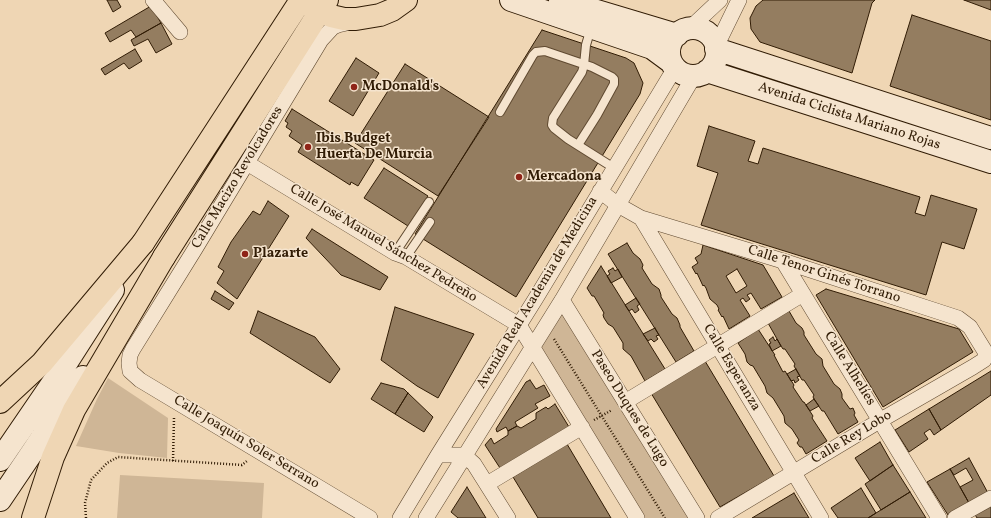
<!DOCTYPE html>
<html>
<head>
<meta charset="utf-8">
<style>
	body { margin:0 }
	canvas { display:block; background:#efd6b4 }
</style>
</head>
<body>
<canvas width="991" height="518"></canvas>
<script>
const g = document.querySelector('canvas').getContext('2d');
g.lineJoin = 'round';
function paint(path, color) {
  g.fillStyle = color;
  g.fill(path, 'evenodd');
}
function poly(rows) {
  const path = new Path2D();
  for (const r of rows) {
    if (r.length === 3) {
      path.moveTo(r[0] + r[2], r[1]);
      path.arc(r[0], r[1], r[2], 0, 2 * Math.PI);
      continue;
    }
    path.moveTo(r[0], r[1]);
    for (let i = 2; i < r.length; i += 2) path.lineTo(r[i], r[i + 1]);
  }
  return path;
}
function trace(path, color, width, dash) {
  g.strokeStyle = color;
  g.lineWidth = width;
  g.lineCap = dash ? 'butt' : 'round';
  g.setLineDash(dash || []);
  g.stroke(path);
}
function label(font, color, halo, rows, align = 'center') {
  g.font = font + ' Vollkorn,serif';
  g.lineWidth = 3;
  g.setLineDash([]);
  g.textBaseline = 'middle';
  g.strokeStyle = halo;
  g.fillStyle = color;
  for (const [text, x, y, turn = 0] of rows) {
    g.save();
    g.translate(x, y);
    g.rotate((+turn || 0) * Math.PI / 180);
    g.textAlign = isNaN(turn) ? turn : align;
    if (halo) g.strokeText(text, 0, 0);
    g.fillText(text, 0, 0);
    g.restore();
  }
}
const green = poly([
	[562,300,697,518,637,518,532,346],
	[108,378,168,418,167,458,119,453,76,446,97,399],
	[120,475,264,483,262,518,117,518]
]);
const building = poly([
	[107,0,117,0,121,7,113,12,107,0],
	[763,0,875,0,872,3,852,73,760,42,751,29,750,18,756,6,763,0],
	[964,0,991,0,991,10,964,0],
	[151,6,161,23,136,37,131,30,110,42,105,33,151,6],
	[912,15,991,41,991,120,890,86,912,15],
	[161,23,172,44,156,53,148,39,134,46,131,40,161,23],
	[542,30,626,58,634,63,643,83,640,94,516,297,415,234,542,30],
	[135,49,142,61,129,69,124,63,105,75,101,69,135,49],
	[356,58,379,73,353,116,329,101,356,58],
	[405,64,489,117,438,196,355,143,405,64],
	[292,109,374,160,358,186,351,182,350,185,298,152,302,145,289,136,292,131,286,127,288,123,285,121,292,109],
	[709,126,755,141,748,161,758,164,763,148,920,197,915,213,925,216,931,195,977,209,964,249,942,242,926,295,701,225,718,173,697,166,709,126],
	[384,168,428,196,408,226,364,198,384,168],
	[268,201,289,216,237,299,217,283,224,271,218,267,231,242,253,211,260,215,268,201],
	[312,229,388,277,380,290,341,275,306,238,312,229],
	[627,243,633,253,640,259,643,265,642,268,652,284,659,289,661,295,661,297,672,314,677,318,680,325,680,327,694,351,676,362,608,254,627,243],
	[703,245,763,265,782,297,761,309,751,293,747,295,750,299,746,302,743,298,740,300,750,316,729,329,723,316,722,317,718,310,719,309,717,305,710,299,706,288,704,285,703,286,697,273,696,274,692,267,698,263,695,258,701,254,703,245],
	[737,269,747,286,736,293,726,276,737,269],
	[601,266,665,369,645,381,631,356,623,349,623,343,613,327,608,324,604,318,603,315,604,313,594,296,592,296,587,288,601,266],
	[613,268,615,271,618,269,622,277,611,283,607,276,610,274,608,271,613,268],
	[826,289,959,329,973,352,883,407,816,295,826,289],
	[215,291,234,303,229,310,211,299,215,291],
	[636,298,640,304,637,306,639,310,635,313,632,309,629,311,625,305,636,298],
	[395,307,474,334,438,398,417,386,381,360,395,307],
	[258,311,315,337,340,369,330,383,250,333,258,311],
	[789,311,796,323,802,328,804,332,804,335,816,354,822,359,823,366,834,384,840,389,842,394,842,398,850,409,853,408,855,413,854,415,858,422,838,434,824,411,822,411,814,399,813,397,814,395,804,380,802,380,794,366,795,364,785,349,783,349,781,346,768,323,789,311],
	[655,328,659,335,656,336,658,339,654,342,651,339,648,341,643,334,655,328],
	[758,329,775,355,774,355,783,372,785,371,794,385,793,387,803,402,804,402,813,416,812,418,827,441,806,454,802,447,800,447,797,443,799,440,792,429,785,423,784,416,773,398,767,393,765,386,753,366,750,365,747,362,745,354,738,343,758,329],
	[773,337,775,341,777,339,781,346,772,351,769,344,771,343,769,340,773,337],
	[705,361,774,476,720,507,651,393,705,361],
	[796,369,800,376,797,377,799,380,795,383,794,380,791,381,787,374,796,369],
	[991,371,991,395,941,430,929,409,991,371],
	[530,380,536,389,544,385,550,396,535,404,538,408,515,422,517,426,508,431,506,427,497,432,496,429,526,382,530,380],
	[381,383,404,389,408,393,395,414,371,399,381,383],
	[408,393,433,417,424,432,395,414,408,393],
	[814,399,819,406,810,411,806,405,814,399],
	[555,404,569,427,500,468,485,445,491,438,494,444,508,435,508,431,517,426,521,428,536,419,536,413,546,407,548,409,555,404],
	[929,409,941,430,934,435,930,429,924,433,928,439,909,452,895,430,929,409],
	[880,442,893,465,870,481,855,458,880,442],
	[567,444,611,518,538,518,513,477,567,444],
	[969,458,988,493,969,503,960,487,973,480,966,468,954,475,950,469,969,458],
	[893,465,910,492,881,510,865,484,893,465],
	[950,469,969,503,948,515,927,482,950,469],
	[467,487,486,518,458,518,451,512,467,487],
	[861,488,876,513,868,518,838,518,831,508,861,488],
	[910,492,926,518,868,518,876,513,910,492],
	[794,493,809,518,752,518,794,493],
	[991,504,991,518,977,518,974,513,991,504]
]);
const path = poly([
	[554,339,665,518],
	[594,420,612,410],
	[173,461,174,418],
	[86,518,85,503,91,480,107,463,118,457,242,465,247,461]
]);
const lane = poly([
	[591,28,586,45,584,65,582,72,553,118,552,125,554,128,568,139,614,168],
	[500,112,533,55,536,52,545,51,592,67,612,77,614,79,614,84,597,115,578,145],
	[395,253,429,202],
	[406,257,430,222]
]);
const street = poly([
	[153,0,180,32],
	[351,22,338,25,333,27,321,40,195,249,133,349,130,355,129,363,130,371,140,380,370,518],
	[689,29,720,0],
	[716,47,739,0],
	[247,163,395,253,406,257,519,325,637,518],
	[600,191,618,205,641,218,783,261,958,318,970,327,986,353,984,360,973,367,881,420,718,518],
	[641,218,821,518],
	[783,261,939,518],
	[562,300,697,518],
	[625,402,803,294],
	[438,455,464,455,474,464,508,518],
	[487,484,582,427],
	[400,518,438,455,536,298,675,68],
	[426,518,562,300,694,76],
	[955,518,991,498]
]);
const secondary = poly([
	[511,0,652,48,671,62],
	[560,0,677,35],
	[693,52,24],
	[716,49,991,138],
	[707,71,991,162],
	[0,460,65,365,113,290],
	[0,500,83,377]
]);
const primary = poly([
	[308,4,331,16,344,19,356,19,380,15,392,10,406,0],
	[143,243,301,0],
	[164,257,327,0]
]);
const highway = poly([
	[0,402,42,363,143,243],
	[33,518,53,457,74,410,164,257]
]);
const markers = [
	[354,87,4,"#8f2418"],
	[308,147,4,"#8f2418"],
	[519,177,4,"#8f2418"],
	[245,254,4,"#8f2418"]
];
const poiNames = [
	["McDonald's",362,87],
	["Ibis Budget",316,139],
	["Huerta De Murcia",316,155],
	["Mercadona",527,177],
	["Plazarte",253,254]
];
const streetNames = [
	["Avenida Ciclista Mariano Rojas",849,117,18],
	["Calle Macizo Revolcadores",238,178,-59],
	["Calle José Manuel Sánchez Pedreño",383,244,31],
	["Calle Tenor Ginés Torrano",824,275,18],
	["Avenida Real Academia de Medicina",538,293,-59],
	["Calle Esperanza",731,368,59],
	["Calle Alhelíes",849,369,58],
	["Paseo Duques de Lugo",629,409,58],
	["Calle Rey Lobo",852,438,-31],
	["Calle Joaquín Soler Serrano",246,443,31]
];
paint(green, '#cfb696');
paint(building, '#947d60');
trace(building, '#311c05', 1);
trace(lane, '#604a31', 10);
trace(street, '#604a31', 16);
trace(secondary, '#311c05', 24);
trace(primary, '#311c05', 24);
trace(highway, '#311c05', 24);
trace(path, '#311c05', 2.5, [1, 2]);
trace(lane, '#f5e4ce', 8);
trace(street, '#f5e4ce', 15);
trace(secondary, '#f5e4ce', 22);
trace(primary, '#efd6b4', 22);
trace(highway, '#efd6b4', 22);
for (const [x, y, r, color] of markers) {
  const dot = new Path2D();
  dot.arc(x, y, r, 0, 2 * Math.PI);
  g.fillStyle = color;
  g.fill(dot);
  trace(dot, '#f5e4ce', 1.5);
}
label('bold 14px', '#311c05', '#f5e4ce', poiNames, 'left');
label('14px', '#311c05', '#f5e4ce', streetNames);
</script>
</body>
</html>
